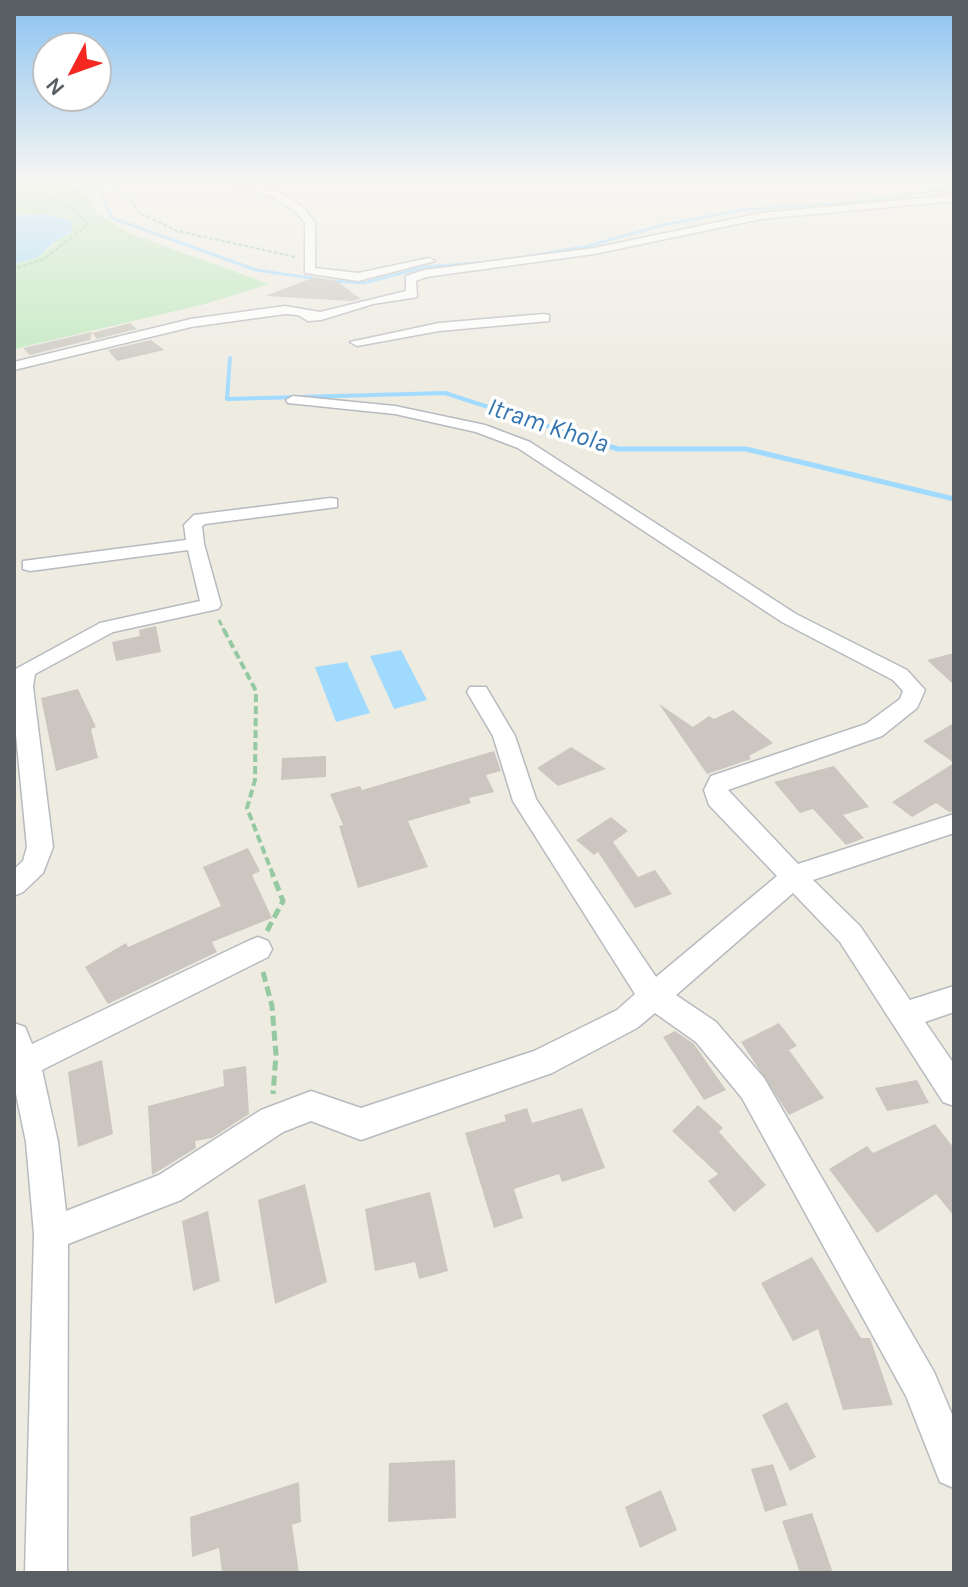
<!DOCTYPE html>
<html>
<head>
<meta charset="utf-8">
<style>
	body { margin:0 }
	#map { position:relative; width:968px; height:1587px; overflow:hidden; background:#eeebe1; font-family:Karla,sans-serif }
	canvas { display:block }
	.frame { position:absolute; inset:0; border:16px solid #5a5f63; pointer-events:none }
	.north { position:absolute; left:32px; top:32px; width:80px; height:80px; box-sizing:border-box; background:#fff; border:2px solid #bdbfc1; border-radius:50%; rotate:229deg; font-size:22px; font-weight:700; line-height:32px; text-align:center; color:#5a5f63 }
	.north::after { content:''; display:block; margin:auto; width:28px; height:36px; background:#f52821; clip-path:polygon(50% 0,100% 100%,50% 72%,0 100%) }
</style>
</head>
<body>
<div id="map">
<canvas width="968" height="1587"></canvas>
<div class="frame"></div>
<div class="north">N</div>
</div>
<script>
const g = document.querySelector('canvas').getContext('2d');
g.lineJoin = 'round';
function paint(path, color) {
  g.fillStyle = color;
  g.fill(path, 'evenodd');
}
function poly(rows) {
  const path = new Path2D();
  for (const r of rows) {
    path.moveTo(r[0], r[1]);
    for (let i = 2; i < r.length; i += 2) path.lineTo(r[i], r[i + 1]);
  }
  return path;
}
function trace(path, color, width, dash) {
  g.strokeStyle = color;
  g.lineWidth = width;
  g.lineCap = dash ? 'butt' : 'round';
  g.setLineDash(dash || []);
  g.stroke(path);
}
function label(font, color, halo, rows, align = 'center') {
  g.font = font + ' Karla,sans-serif';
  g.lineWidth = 7;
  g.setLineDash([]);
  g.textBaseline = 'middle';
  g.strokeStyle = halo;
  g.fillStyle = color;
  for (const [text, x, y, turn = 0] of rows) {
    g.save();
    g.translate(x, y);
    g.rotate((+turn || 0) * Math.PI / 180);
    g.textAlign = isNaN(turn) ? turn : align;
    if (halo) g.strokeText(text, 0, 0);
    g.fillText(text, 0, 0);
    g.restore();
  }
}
const green = poly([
	[14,179,73,185,89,197,97,214,131,234,269,284,205,304,14,349,14,264,37,258,55,244,14,224]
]);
const water = poly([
	[47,214,71,221,73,232,58,239,37,258,14,264,14,215],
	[401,650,427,700,394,709,370,656],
	[347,662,370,713,336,722,315,667]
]);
const streamFar2 = poly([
	[68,179,99,191,112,218,256,270,317,279],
	[330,281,364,283,425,267,493,262,584,247,667,224,743,210,857,202,954,188]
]);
const streamFar1 = poly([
	[230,358,227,399,445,393,599,443]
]);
const stream = poly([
	[592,441,618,449,746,449,954,499]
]);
const building = poly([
	[315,277,337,281,361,299,351,301,265,296],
	[130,323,137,329,97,339,92,333],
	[92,332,90,340,30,355,23,348],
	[151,340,164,350,117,361,108,350],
	[156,626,161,652,116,661,112,642,140,636,139,630],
	[954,653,954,685,927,660],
	[78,689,96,727,91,729,98,758,56,771,41,698],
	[659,704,693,727,709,716,714,719,733,710,773,743,749,756,751,759,707,774],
	[954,723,954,811,949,812,936,803,912,817,892,802,954,763,923,741],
	[571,747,606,769,558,786,537,768],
	[494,751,501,771,486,775,494,792,469,798,471,803,408,821,428,867,358,888,339,826,343,825,330,794,360,786,362,790],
	[326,756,326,777,281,780,282,758],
	[834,766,869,807,843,815,864,838,846,845,813,809,800,813,774,782],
	[611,817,628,831,613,842,638,877,655,870,672,894,635,908,598,852,594,855,576,840],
	[248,848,260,871,252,875,272,918,212,942,217,952,108,1004,85,967,126,943,128,947,221,906,203,867],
	[779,1023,797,1046,789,1050,824,1098,789,1115,741,1042],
	[675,1031,694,1044,726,1090,704,1100,663,1037],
	[102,1060,113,1134,78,1147,68,1072],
	[246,1066,249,1114,212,1138,195,1141,196,1148,152,1175,148,1106,224,1086,223,1070],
	[917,1080,929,1103,887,1111,875,1088],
	[698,1105,723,1128,719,1132,766,1185,734,1212,708,1181,718,1174,672,1131],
	[527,1108,532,1123,582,1108,605,1168,562,1182,559,1174,514,1189,523,1218,494,1228,465,1133,506,1121,504,1115],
	[935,1124,954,1148,954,1216,936,1194,877,1233,829,1169,867,1146,873,1153],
	[305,1184,327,1282,275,1304,258,1200],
	[430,1192,448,1271,419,1279,415,1262,375,1271,365,1209],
	[208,1211,220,1281,193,1291,182,1221],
	[812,1257,861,1338,870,1338,893,1405,843,1410,818,1329,793,1341,761,1283],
	[787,1402,816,1457,790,1471,762,1415],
	[455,1460,456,1518,388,1522,389,1463],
	[773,1464,787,1505,765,1512,751,1469],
	[299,1482,301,1522,292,1525,299,1573,222,1573,219,1548,192,1557,190,1517],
	[661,1490,677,1530,640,1548,625,1507],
	[812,1513,833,1573,800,1573,782,1521]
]);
const pathFar3 = poly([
	[95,179,126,194,140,213,177,231,296,257],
	[14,182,71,207,89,224,44,259,14,269]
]);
const pathFar2 = poly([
	[219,620,225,632]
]);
const pathFar1 = poly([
	[224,630,256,691,255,780,247,808,273,875]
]);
const path = poly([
	[267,931,283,901,272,873],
	[263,972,272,1006,276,1055,273,1094]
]);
const minor = poly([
	[216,179,233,179,281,193,304,208,315,223,315,268,358,273,429,258,435,261,358,281,305,273,305,223,296,212,273,197,216,179],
	[954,195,954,201,761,219,594,254,426,277,416,281,417,297,373,304,321,320,308,321,298,315,285,314,191,327,14,370,14,362,191,319,285,306,320,312,406,291,406,276,424,270,594,248,761,213,954,195],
	[544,314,549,315,549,321,439,331,357,346,350,342,439,323,544,314],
	[293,396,395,406,485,425,530,442,796,614,907,670,925,690,917,708,882,736,728,790,798,864,954,814,954,833,813,880,860,926,910,1000,954,986,954,1012,925,1022,954,1064,954,1106,943,1102,840,942,793,893,676,995,716,1022,764,1078,934,1372,954,1419,954,1488,940,1482,906,1396,742,1098,696,1042,655,1013,637,1028,552,1073,361,1140,311,1121,283,1132,181,1200,68,1244,67,1573,25,1573,34,1234,26,1142,14,1084,14,1023,25,1027,32,1044,248,941,258,937,268,941,272,949,268,957,42,1070,58,1142,66,1211,159,1175,261,1110,311,1091,361,1108,534,1051,617,1010,635,994,513,801,493,736,467,692,470,687,486,687,515,736,536,799,656,977,777,876,709,805,704,790,711,776,866,724,900,699,903,691,893,680,782,622,518,448,476,432,395,414,288,403,286,400,293,396],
	[331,498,337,499,337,507,205,524,202,526,204,544,221,605,218,609,113,632,35,674,33,687,53,847,43,873,23,892,14,896,14,869,23,861,27,847,14,714,14,670,100,623,200,601,188,550,30,571,23,569,23,561,186,540,184,525,194,515,331,498]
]);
const farWaternames = [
	["Itram Khola",548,426,18]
];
paint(green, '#bde8bc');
paint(water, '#a0daff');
trace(streamFar2, '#a0daff', 3);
trace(streamFar1, '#a0daff', 4);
trace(stream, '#a0daff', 5);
paint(building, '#cbc7c0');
trace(minor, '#b7babf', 3);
trace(pathFar3, '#94c9a1', 2, [4, 2]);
trace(pathFar2, '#94c9a1', 3, [6, 3]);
trace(pathFar1, '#94c9a1', 4, [8, 4]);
trace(path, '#94c9a1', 5, [10, 5]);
paint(minor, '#fff');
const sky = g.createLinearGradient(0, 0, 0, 402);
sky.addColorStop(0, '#8bc3f1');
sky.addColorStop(0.45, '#f7f6f2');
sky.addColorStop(1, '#f7f6f200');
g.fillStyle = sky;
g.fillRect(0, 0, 968, 402);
label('italic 26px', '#3575af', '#fff', farWaternames);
</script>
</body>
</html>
